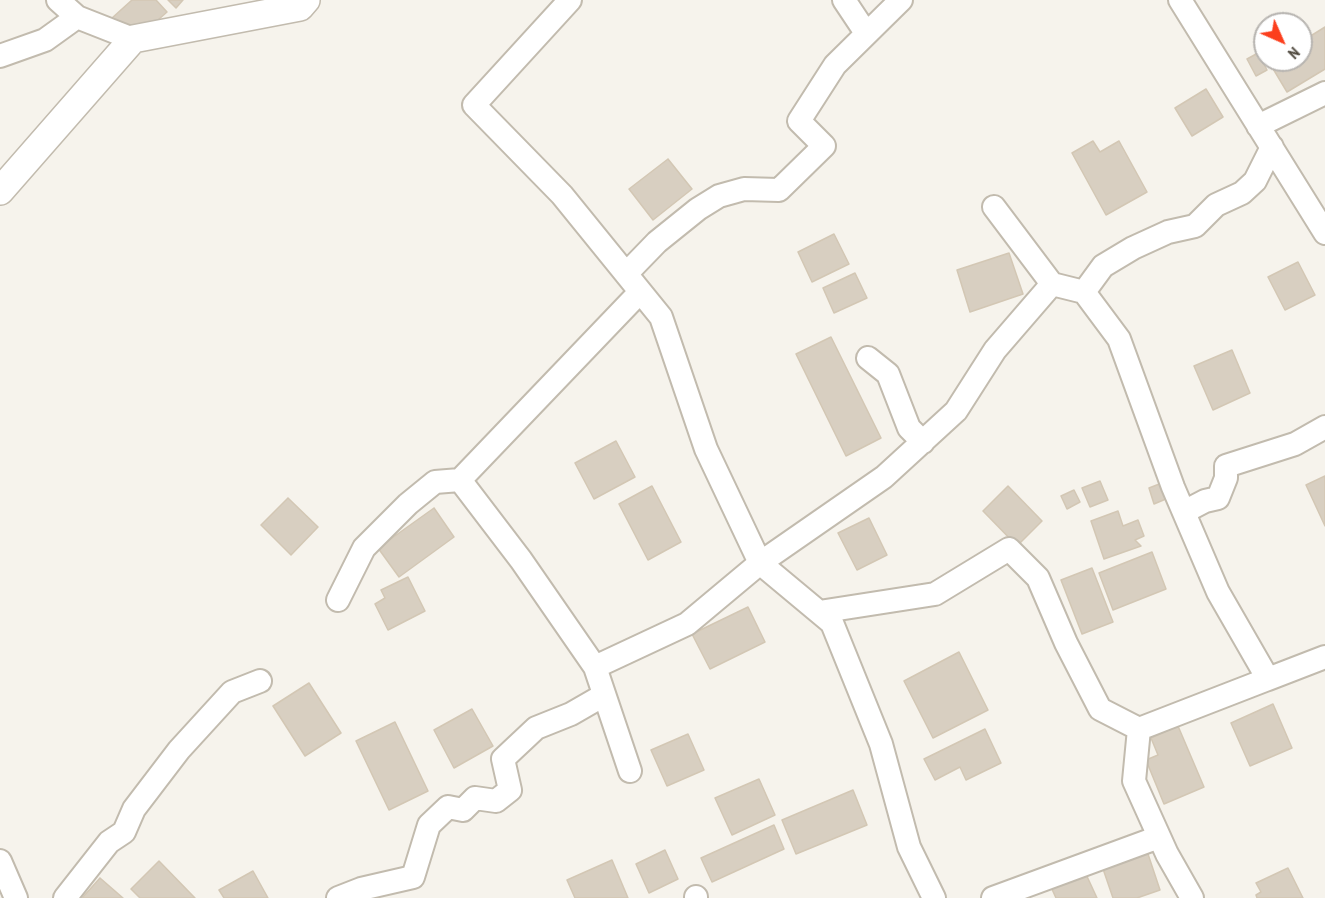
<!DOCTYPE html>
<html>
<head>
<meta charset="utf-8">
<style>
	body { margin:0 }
	#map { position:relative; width:1325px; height:898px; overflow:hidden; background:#f6f3ec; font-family:"PT Sans Narrow",sans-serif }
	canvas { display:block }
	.north { position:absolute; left:1253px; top:12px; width:60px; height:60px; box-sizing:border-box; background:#fff; border:2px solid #b7b4b0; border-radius:50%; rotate:135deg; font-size:16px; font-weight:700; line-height:24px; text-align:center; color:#4b4439 }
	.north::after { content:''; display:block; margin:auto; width:21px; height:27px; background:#fc3f1d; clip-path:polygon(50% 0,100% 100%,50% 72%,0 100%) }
</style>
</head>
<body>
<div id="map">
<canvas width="1325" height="898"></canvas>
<div class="north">N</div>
</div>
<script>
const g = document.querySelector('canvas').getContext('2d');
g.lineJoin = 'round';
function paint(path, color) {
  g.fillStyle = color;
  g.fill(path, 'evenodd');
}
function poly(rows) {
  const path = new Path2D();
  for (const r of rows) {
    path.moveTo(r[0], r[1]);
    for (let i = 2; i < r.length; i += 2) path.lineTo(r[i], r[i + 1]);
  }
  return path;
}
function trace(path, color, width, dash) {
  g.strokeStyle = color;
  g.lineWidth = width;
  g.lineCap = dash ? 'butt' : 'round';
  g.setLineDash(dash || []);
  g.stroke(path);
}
const building = poly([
	[132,0,156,0,167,12,133,42,112,18,132,0],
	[168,0,183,0,176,8,168,0],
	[1325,27,1325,69,1287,92,1269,62,1301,60,1301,42,1325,27],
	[1258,53,1267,70,1256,76,1247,59,1258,53],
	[1206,89,1223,117,1192,136,1175,108,1206,89],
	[1093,141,1100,152,1119,141,1147,192,1106,215,1072,153,1093,141],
	[668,159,692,189,653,220,629,189,668,159],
	[834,234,849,264,812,282,798,252,834,234],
	[1009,253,1023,294,970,312,957,270,1009,253],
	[1298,262,1315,295,1285,310,1268,277,1298,262],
	[855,273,867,298,834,313,823,288,855,273],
	[831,337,881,438,846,456,796,354,831,337],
	[1232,350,1250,393,1213,410,1194,366,1232,350],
	[616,441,635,477,594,499,575,463,616,441],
	[1325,476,1325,526,1306,485,1325,476],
	[1100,481,1108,500,1090,507,1082,488,1100,481],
	[1167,481,1173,496,1154,504,1149,488,1167,481],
	[652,486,681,542,648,560,619,504,652,486],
	[1008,486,1042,521,1017,546,983,511,1008,486],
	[1074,490,1080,502,1067,509,1061,496,1074,490],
	[288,498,318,527,291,555,261,525,288,498],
	[434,508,454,537,399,577,378,548,434,508],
	[1118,511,1123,526,1138,520,1144,536,1135,540,1141,546,1104,559,1091,521,1118,511],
	[869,518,887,555,857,570,838,533,869,518],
	[1152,552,1166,589,1113,610,1099,573,1152,552],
	[1092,568,1113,622,1082,634,1061,580,1092,568],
	[408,577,425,611,388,630,375,604,385,598,381,590,408,577],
	[748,607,765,642,710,669,692,634,748,607],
	[959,652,988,710,933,738,904,681,959,652],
	[309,683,341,733,305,756,273,706,309,683],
	[1273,704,1292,748,1250,766,1231,723,1273,704],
	[472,709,493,746,454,768,434,730,472,709],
	[395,722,428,791,389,810,356,741,395,722],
	[1178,726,1204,787,1164,804,1146,760,1158,755,1151,738,1178,726],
	[985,729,1001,763,966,780,960,767,935,780,924,759,985,729],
	[688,734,704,770,667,786,651,750,688,734],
	[759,779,775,815,732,835,715,798,759,779],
	[853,790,867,825,796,854,782,820,853,790],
	[774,825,784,849,712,882,701,858,774,825],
	[1146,848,1160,890,1137,898,1113,898,1101,863,1146,848],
	[665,850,678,879,649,893,636,864,665,850],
	[612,860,628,898,575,898,567,880,612,860],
	[159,861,195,898,140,898,131,889,159,861],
	[1288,868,1303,898,1257,898,1256,895,1261,892,1256,883,1288,868],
	[253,871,268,898,224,898,219,890,253,871],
	[1085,872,1097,898,1056,898,1051,887,1085,872],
	[100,878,123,898,82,898,100,878]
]);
const minor = poly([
	[58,0,77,17,133,39],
	[570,0,474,105,562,195,661,317,706,449,760,563,884,477,956,411,995,350,1052,284,1084,292,1119,339,1173,487,1218,592,1268,679,1325,657],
	[844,0,866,33],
	[1180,0,1325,233],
	[0,56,45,40,77,17],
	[1258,126,1325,93],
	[994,207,1052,284],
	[626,274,657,242,698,209,719,196,744,189,779,190,824,146,799,121,835,65,901,0],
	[1084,292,1103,266,1133,248,1168,232,1195,226,1216,205,1242,193,1255,181,1272,147],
	[868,358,888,374,909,428,923,442],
	[1184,512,1205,501,1218,498,1226,478,1226,466,1295,444,1325,427],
	[338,600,364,548,408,504,435,482,460,480],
	[819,612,935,594,1009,549,1038,578,1066,643,1100,709,1139,729],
	[595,667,521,560,460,480,640,292],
	[630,771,595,667,687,624,760,563,832,623,881,744,909,847,934,898],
	[0,861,16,898],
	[696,897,696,898],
	[65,898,109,842,124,832,134,809,179,750,232,692,260,681],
	[338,898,361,889,413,877,429,825,448,807,463,810,475,798,496,801,510,790,503,759,536,728,571,714,604,695],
	[993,898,1159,837],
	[1192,898,1167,854,1134,781,1139,729,1268,679]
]);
const tertiary = poly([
	[0,191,133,39,300,7,306,0]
]);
paint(building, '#d8cfc1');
trace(building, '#d3c7b4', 1.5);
trace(minor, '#c2bbae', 26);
trace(tertiary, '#c2bbae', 30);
trace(minor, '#fff', 22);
trace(tertiary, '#fff', 27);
</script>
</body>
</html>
